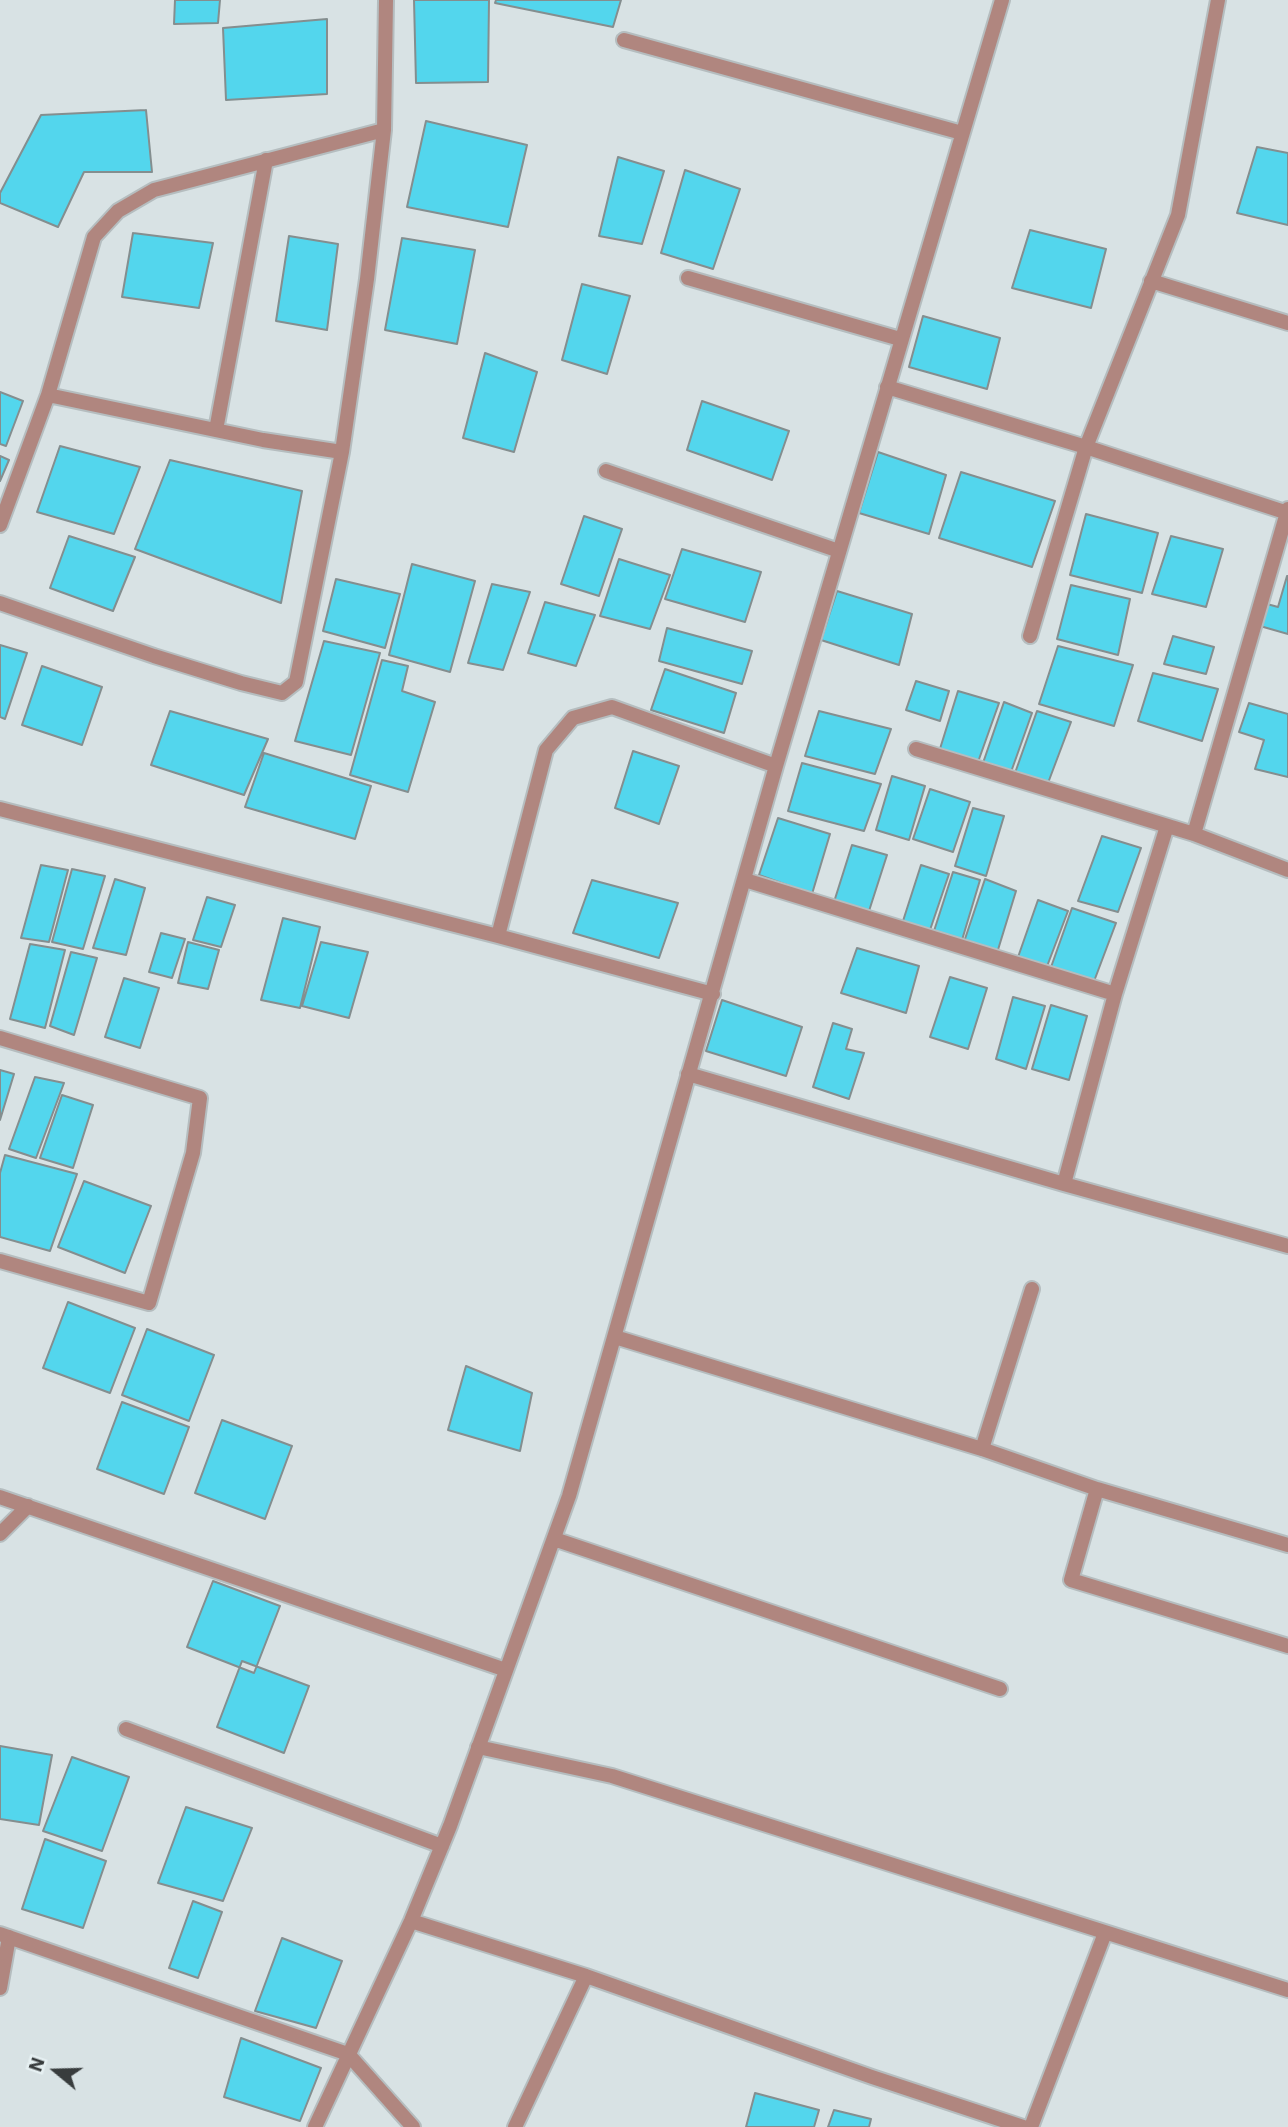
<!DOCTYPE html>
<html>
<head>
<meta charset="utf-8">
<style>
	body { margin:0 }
	#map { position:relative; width:1288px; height:2127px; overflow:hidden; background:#d8e2e4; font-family:"IBM Plex Sans",sans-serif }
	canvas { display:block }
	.north { position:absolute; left:21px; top:2036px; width:70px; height:70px; -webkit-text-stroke:5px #e6f0f2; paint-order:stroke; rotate:289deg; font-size:19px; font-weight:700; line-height:28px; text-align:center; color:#383c3d }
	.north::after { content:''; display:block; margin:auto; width:24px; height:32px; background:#383c3d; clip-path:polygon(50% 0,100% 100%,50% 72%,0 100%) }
</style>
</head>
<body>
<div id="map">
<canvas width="1288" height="2127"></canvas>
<div class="north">N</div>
</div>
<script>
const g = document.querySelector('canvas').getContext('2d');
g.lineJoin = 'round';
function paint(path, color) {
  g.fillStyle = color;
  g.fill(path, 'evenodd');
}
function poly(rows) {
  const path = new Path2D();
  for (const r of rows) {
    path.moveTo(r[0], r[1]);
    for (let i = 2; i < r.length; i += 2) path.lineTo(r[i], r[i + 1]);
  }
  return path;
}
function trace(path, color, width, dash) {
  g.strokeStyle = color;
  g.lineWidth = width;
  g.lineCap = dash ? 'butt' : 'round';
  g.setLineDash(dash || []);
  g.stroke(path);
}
const building = poly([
	[175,0,220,0,218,23,174,24,175,0],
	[414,0,489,0,488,82,416,83,414,0],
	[496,0,621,0,613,27,495,3,496,0],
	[327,19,327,94,226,100,223,28,327,19],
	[146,110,152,172,84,172,58,227,0,203,0,193,41,115,146,110],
	[426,121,527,145,508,227,407,207,426,121],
	[1257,147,1288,153,1288,225,1237,213,1257,147],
	[618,157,664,171,642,244,599,236,618,157],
	[685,170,740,189,713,269,661,253,685,170],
	[1030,230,1106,249,1091,308,1012,288,1030,230],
	[133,233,213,243,199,308,122,297,133,233],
	[289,236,338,244,327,330,276,321,289,236],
	[402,238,475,250,457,344,385,330,402,238],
	[582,284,630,296,607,374,562,360,582,284],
	[923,316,1000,338,987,389,909,367,923,316],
	[485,353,537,372,514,452,463,438,485,353],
	[0,392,23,401,6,446,0,444,0,392],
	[702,401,789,431,772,480,687,450,702,401],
	[60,446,140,467,114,534,37,512,60,446],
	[878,452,946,475,929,534,859,513,878,452],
	[0,456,9,460,0,481,0,456],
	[170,460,302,491,281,603,135,549,170,460],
	[961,472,1055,501,1032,567,939,538,961,472],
	[1086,514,1158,533,1142,593,1070,575,1086,514],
	[584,516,622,529,599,596,561,584,584,516],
	[69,536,135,557,113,611,50,588,69,536],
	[1171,536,1223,549,1206,607,1152,594,1171,536],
	[682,549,761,572,745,622,665,599,682,549],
	[619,559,670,575,650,629,600,616,619,559],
	[412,564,475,581,450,672,389,655,412,564],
	[1287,576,1288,576,1288,634,1260,626,1267,604,1278,607,1287,576],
	[336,579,400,594,385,648,323,631,336,579],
	[492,584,530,592,503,670,468,663,492,584],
	[1071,585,1130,599,1118,655,1057,639,1071,585],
	[837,591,912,614,899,665,821,640,837,591],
	[545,602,595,615,576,666,528,653,545,602],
	[667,628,752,651,742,684,659,661,667,628],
	[1173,636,1214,647,1206,674,1164,664,1173,636],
	[324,641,380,653,351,755,295,741,324,641],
	[0,645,27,653,5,719,0,717,0,645],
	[1058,646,1133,665,1114,726,1039,704,1058,646],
	[382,660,408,666,402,691,435,702,408,792,350,775,382,660],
	[42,666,102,687,82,745,22,725,42,666],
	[665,669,736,693,724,733,651,710,665,669],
	[1153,673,1218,689,1202,741,1138,721,1153,673],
	[916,681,949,691,940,721,906,710,916,681],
	[958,691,999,703,978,762,939,752,958,691],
	[1004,702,1032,713,1011,772,983,763,1004,702],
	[1249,703,1288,714,1288,777,1255,769,1264,740,1239,732,1249,703],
	[170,711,268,739,244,795,151,765,170,711],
	[819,711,891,729,875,774,805,756,819,711],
	[1037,711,1071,722,1048,783,1015,773,1037,711],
	[633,751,679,766,659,824,615,808,633,751],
	[264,753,371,786,355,839,245,807,264,753],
	[802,763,881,784,864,831,788,811,802,763],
	[892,776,925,786,909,840,876,830,892,776],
	[930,789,970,802,953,852,913,839,930,789],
	[973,808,1004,816,986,876,955,866,973,808],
	[778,818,830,834,812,894,759,875,778,818],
	[1102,836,1141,848,1118,912,1078,901,1102,836],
	[852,845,887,855,869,911,834,902,852,845],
	[41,865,68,870,49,942,21,938,41,865],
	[921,865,949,874,930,930,903,921,921,865],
	[72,869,105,876,83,949,52,942,72,869],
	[953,872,980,880,962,940,934,931,953,872],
	[115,879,145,888,126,955,93,948,115,879],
	[985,879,1016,891,997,953,964,942,985,879],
	[592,880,678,903,659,958,573,933,592,880],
	[207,897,235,905,221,947,193,940,207,897],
	[1038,900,1068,911,1046,969,1017,960,1038,900],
	[1072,908,1116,923,1093,984,1050,970,1072,908],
	[283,918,320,927,300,1008,261,1000,283,918],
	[161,933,185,939,172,978,149,972,161,933],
	[188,942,219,950,208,989,178,983,188,942],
	[321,942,368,952,349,1018,302,1006,321,942],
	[30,944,65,950,45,1028,10,1019,30,944],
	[857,948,919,966,906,1013,841,993,857,948],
	[71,952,97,958,74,1035,50,1026,71,952],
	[950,977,987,988,968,1049,930,1037,950,977],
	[124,978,159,988,140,1048,105,1037,124,978],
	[1013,997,1045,1006,1026,1069,996,1059,1013,997],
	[722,1000,802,1027,786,1076,706,1051,722,1000],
	[1051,1005,1087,1016,1069,1080,1032,1069,1051,1005],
	[833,1023,852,1029,846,1049,864,1053,849,1099,813,1087,833,1023],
	[0,1070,14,1074,0,1120,0,1070],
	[35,1077,64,1083,36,1158,9,1149,35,1077],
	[62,1095,93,1105,73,1168,40,1158,62,1095],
	[5,1155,77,1174,50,1251,0,1237,0,1173,5,1155],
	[84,1181,151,1206,125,1273,58,1247,84,1181],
	[68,1302,135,1328,110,1393,43,1368,68,1302],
	[147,1329,214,1355,189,1421,122,1395,147,1329],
	[466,1366,532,1393,520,1451,448,1430,466,1366],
	[122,1402,189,1427,164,1494,97,1469,122,1402],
	[222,1420,292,1446,265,1519,195,1493,222,1420],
	[213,1581,280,1606,254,1673,187,1647,213,1581],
	[242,1661,309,1686,284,1753,217,1727,242,1661],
	[0,1746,52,1755,39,1825,0,1819,0,1746],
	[72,1757,129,1777,102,1851,43,1831,72,1757],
	[186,1807,252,1828,223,1901,158,1883,186,1807],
	[45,1839,106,1861,83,1928,22,1909,45,1839],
	[193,1901,222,1912,198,1978,169,1968,193,1901],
	[282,1938,342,1961,316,2028,255,2011,282,1938],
	[241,2038,321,2068,300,2121,224,2097,241,2038],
	[755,2093,819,2110,814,2127,746,2127,755,2093],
	[834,2110,871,2119,869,2127,828,2127,834,2110]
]);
const street = poly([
	[624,40,962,133],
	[688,278,900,339],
	[1151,281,1288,323],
	[887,387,1086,447,1288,513],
	[48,395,263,440,342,452],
	[216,430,266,160],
	[606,471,839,551],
	[0,525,48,395,94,237,118,211,154,190,384,130],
	[0,603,154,656,241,683,282,693,296,682,342,452,367,279,384,130,386,0],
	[1030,636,1086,447,1178,215,1218,0],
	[916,749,1194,834,1288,870],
	[0,809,498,936,546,750,573,718,612,707,776,766],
	[1194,834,1288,509],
	[745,880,1115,994],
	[498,936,713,994],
	[0,1038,200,1098,193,1153,149,1303,0,1261],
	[688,1074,1064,1184,1288,1246],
	[1064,1184,1115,994,1167,826],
	[615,1337,982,1449,1097,1489,1071,1580,1288,1646],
	[982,1449,1032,1289],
	[1097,1489,1288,1545],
	[0,1497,506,1670],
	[0,1534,28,1506],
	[554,1539,1000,1689],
	[126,1729,442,1846],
	[478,1747,612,1776,1288,1990],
	[411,1921,586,1976,872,2077,1023,2127],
	[0,1934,348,2054,413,2127],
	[0,1988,9,1937],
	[315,2127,411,1921,450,1826,569,1496,776,766,1002,0],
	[515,2127,586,1976],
	[1031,2127,1105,1933]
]);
paint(building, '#53d6ed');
trace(building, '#848e8f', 2);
trace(street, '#b5bdbf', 18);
trace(street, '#b0867f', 14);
</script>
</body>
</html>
